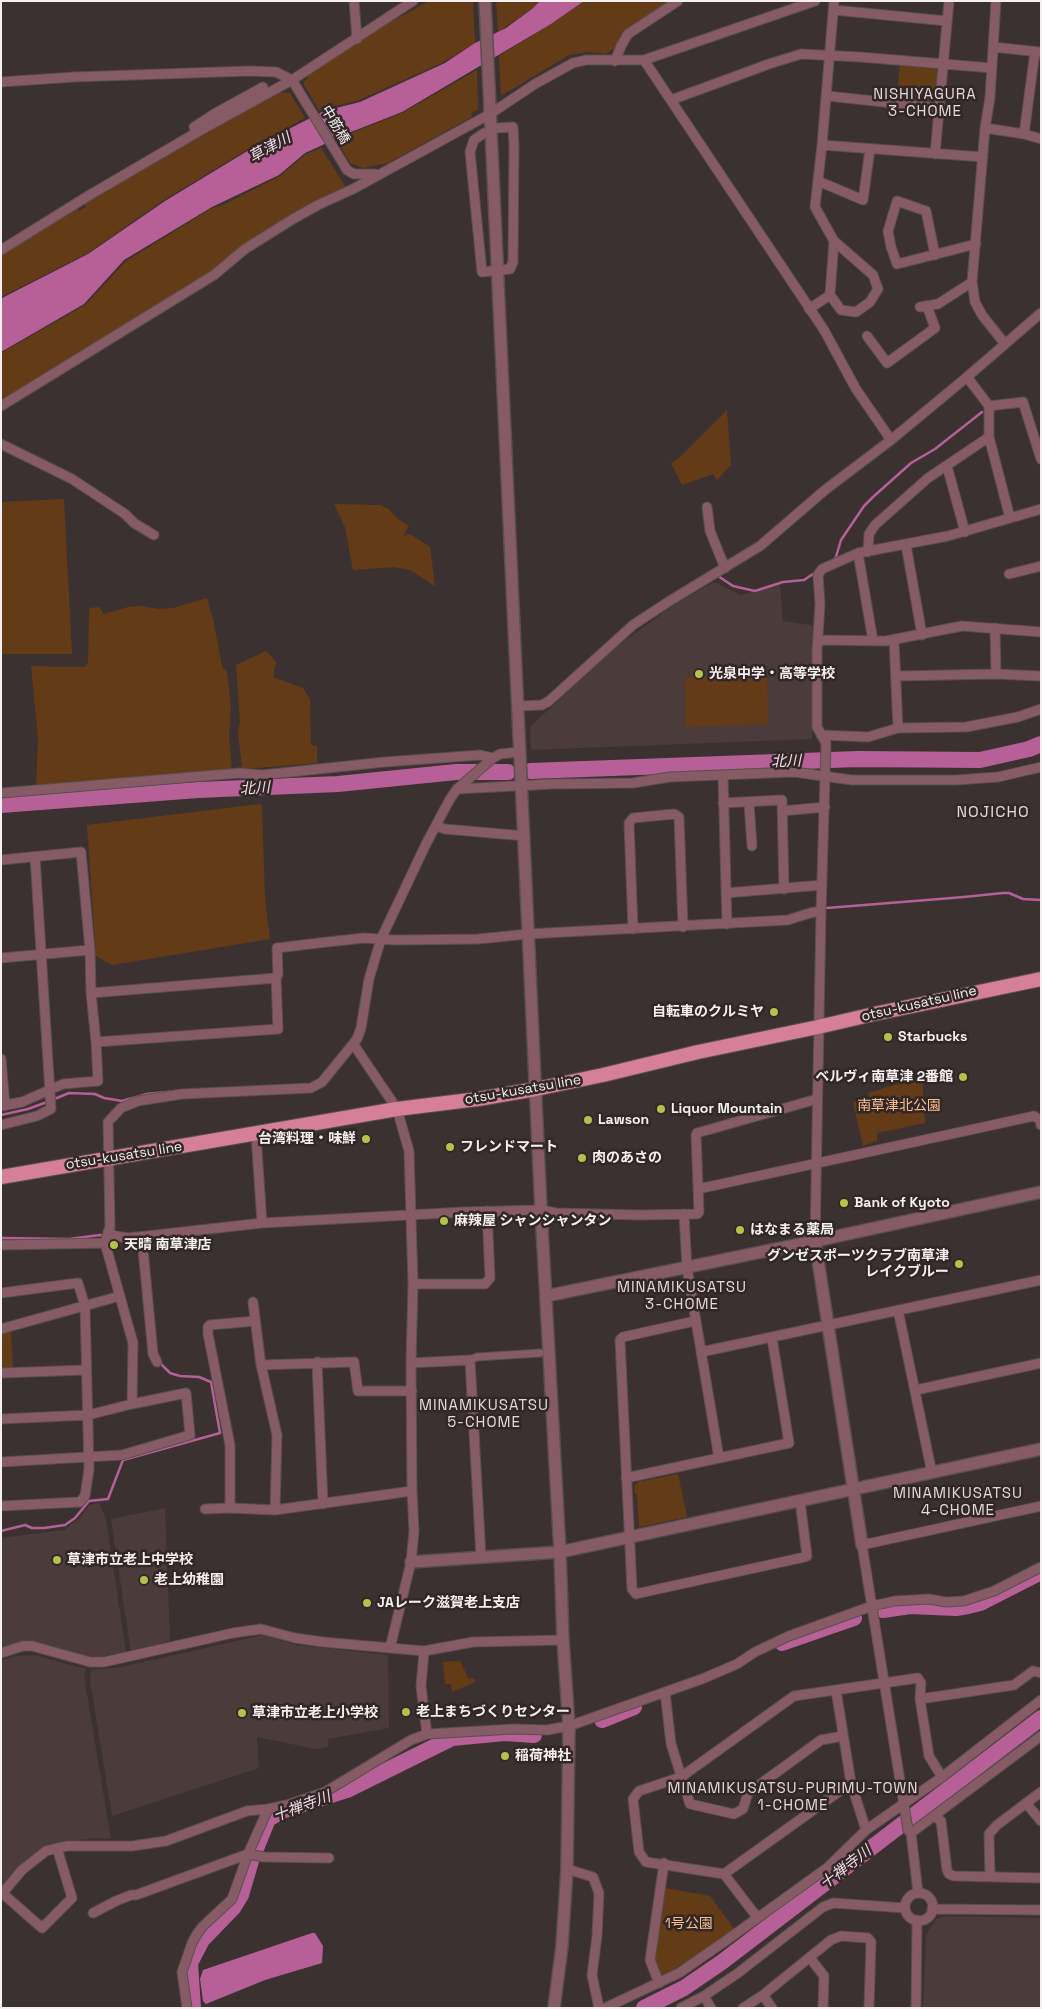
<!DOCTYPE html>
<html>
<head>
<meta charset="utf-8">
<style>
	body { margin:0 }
	#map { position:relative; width:1042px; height:2009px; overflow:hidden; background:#3b3131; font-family:"Space Grotesk",sans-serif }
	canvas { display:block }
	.frame { position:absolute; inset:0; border:2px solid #f6efef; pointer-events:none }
</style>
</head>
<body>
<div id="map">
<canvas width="1042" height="2009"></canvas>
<div class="frame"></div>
</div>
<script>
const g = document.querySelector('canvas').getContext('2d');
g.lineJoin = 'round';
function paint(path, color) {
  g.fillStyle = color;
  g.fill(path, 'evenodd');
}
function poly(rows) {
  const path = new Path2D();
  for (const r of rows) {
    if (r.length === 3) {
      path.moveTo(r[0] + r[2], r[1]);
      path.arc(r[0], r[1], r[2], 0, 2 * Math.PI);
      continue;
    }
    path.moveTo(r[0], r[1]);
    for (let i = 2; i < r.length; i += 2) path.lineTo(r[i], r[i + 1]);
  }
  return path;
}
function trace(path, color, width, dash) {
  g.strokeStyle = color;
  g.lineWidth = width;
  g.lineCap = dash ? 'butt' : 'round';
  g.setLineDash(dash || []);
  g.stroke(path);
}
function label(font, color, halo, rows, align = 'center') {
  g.font = font + ' "Space Grotesk","Noto Sans JP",sans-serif';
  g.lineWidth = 5;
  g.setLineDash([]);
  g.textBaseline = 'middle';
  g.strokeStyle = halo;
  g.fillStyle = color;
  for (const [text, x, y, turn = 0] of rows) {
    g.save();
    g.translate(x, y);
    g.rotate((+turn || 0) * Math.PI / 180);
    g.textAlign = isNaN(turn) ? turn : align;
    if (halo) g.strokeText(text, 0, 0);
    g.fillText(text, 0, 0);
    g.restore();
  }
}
const built = poly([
	[714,582,741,595,780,585,783,621,816,626,813,648,812,739,531,750,530,727,611,651,675,604],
	[99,1503,106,1519,126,1652,88,1659,47,1648,1,1650,1,1538,64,1530,80,1518,89,1505],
	[165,1508,170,1641,131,1653,111,1519],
	[262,1635,296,1645,388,1655,389,1728,328,1739,328,1747,315,1749,257,1737,259,1768,112,1816,90,1681,91,1670,122,1667],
	[34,1655,86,1669,84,1676,111,1839,96,1838,71,1841,47,1846,23,1863,1,1887,1,1660,16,1656],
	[947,1916,1041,1918,1041,2008,923,2008,926,1935,936,1919]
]);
const green = poly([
	[429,1,473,1,475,43,444,62,359,100,319,110,304,85,304,81,308,78,307,75,389,23],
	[496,1,539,1,532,9,498,32],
	[584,1,672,1,630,26,621,36,615,50,613,49,606,54,588,52,569,55,501,96,499,56,551,24],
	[900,65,934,68,938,72,934,102,930,105,896,101],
	[477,70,478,109,471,114,472,117,388,163,363,168,350,163,336,139,402,113],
	[280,91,281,93,290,93,305,118,253,146,164,200,88,253,1,297,1,254,77,208,79,211,86,207,84,204,178,147],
	[321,148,345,186,344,189,316,201,258,235,206,276,1,400,1,353,85,305,126,261,212,208,223,205,280,176,306,154],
	[727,410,731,465,717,480,713,474,682,485,671,463,678,459],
	[64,499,72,654,1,654,1,502],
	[334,504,380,505,389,509,398,519,409,526,403,536,410,534,430,547,435,586,410,570,394,567,353,570,345,527],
	[207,598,213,619,222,666,227,672,231,708,229,736,232,770,36,786,38,738,31,666,85,667,88,662,89,608,99,607,104,614,128,607,140,606,159,609,173,608],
	[266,651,276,662,273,677,303,688,310,699,311,745,317,746,317,763,245,769,242,768,238,733,240,722,236,665],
	[767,674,768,724,686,727,685,677],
	[259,804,262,805,265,899,270,939,112,965,96,956,87,825],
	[922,1077,925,1123,877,1133,877,1141,863,1146,853,1102,870,1098,868,1093],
	[11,1331,13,1369,1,1369,1,1333],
	[678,1474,687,1517,639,1527,637,1494,635,1494,634,1487,638,1482],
	[460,1661,469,1679,474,1678,476,1682,452,1692,451,1684,445,1684,443,1662],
	[665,1888,710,1896,735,1930,665,1975,659,1973,654,1956]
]);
const water = poly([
	[540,1,584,1,551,24,402,112,351,132,305,153,279,175,212,207,124,260,84,304,1,352,1,299,4,297,88,254,165,201,254,147,324,111,360,102,445,63,475,43,506,28,532,9],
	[312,1933,315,1933,323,1946,322,1963,265,1980,206,2004,203,2001,200,1979,203,1970]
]);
const stream = poly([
	[835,560,841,540,864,506,873,497,911,463,935,449,982,412],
	[718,576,733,586,755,591,783,582,804,580,816,572],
	[827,908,964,897,1003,893,1009,893,1023,899,1041,900],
	[52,1100,69,1093,95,1094,104,1098,122,1101,147,1094,176,1091],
	[1,1115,28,1109,47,1102],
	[1,1238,69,1239,100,1235,104,1236],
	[1,1531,25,1525,32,1528,44,1528,65,1525,75,1518,89,1501,108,1499,123,1460,220,1433,211,1382,199,1377,180,1376,170,1373,159,1362]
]);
const river = poly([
	[530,771,858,759,980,760,1029,749,1041,744],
	[1,805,198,790,338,784,456,772,508,772],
	[883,1610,910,1606,956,1608,968,1606,980,1603,1041,1572],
	[782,1643,854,1618],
	[602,1720,634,1707],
	[193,2008,190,1963,202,1940,233,1908,241,1895,251,1861,268,1819,282,1811,347,1790,452,1738,505,1733,534,1735],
	[644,2008,684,1988,722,1962,1041,1718]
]);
const pedestrian = poly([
	[470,1360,477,1357,540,1353]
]);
const minor = poly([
	[354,1,357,39],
	[834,1,822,145,983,157],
	[996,1,990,97,985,128,972,282,975,302,982,315,1005,344],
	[834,10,947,21],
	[993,47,1040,52],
	[644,60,824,330,856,389,891,440],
	[615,61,621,46,628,34,678,1],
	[1,82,74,77,249,71,276,72,292,80,347,170,354,174,375,174],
	[828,96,938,108],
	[671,100,769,64,801,54,860,57,992,68],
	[194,127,214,114,263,87],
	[985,128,1024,134,1041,139],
	[484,133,474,140,470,152,482,272,510,269,513,262,514,145,513,127,497,128],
	[1024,134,1035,52],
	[935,154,949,1],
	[818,181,863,200,870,149],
	[1,250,88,196,201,130,292,80,413,1],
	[935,255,926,211,897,201,888,231,891,247,897,264,913,260,976,244],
	[830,295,841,310,856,312,870,302,878,289,873,275,834,241],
	[920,307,938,304,972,282],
	[809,309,830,295,834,241,815,207,822,145],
	[867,336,887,363,935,328,927,306],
	[967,377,989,406,989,437,1010,518],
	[1,406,214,275,245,249,293,219,318,205,353,189,490,114,535,84,573,63,586,60,644,60,815,1],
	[989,406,1023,402,1041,459],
	[1,444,72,479,125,514,134,523,154,535],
	[947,466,965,532],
	[707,507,710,531,725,568],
	[906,545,922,635],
	[868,552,869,534,875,525,928,478,989,437],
	[858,553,873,641],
	[1009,574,1041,566],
	[995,628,996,674,1041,676],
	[819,640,886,641,962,626,1041,632],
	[894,640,898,728],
	[896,676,996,674],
	[519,706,542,705,549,701,633,625,668,602,760,546,825,490,891,440,967,377,1041,313],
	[821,735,868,737,898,728,966,727,1018,717,1041,709],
	[723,776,727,924],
	[457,789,552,784,633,783,670,777,794,772,852,780,956,780,998,777,1041,767],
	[1,793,240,773,262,775,385,762,480,755,493,758],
	[723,803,782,800,784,889],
	[749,803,752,846],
	[782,811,825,807],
	[437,826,445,829,525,836],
	[1,860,81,852,90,950,91,993,96,1042,98,1081,63,1084,22,1102,1,1106],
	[726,893,822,885],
	[633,929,629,823,633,818,674,814,679,817,683,927],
	[1,958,90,950],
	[276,978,278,974,277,948,327,942,364,938,396,940,478,939,528,934,788,920,810,913,821,911],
	[91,993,276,978,278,1029,96,1042],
	[354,1045,397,1109,409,1151,413,1284,411,1363,412,1491,414,1531,411,1562,390,1648],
	[1,1059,5,1106],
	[1,1125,37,1116,51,1109,35,857],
	[256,1135,262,1223],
	[698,1189,1034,1116,1040,1120,1041,1125],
	[684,1214,687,1268,719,1458],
	[108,1232,115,1236,129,1238,262,1223,464,1212,541,1210,556,1213,640,1215,697,1214,699,1212,696,1135,697,1133,817,1099],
	[134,1237,136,1243,143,1249,153,1354,157,1362],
	[815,1241,821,911,826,743,817,727,817,651,820,604,818,575,822,569,858,553,948,536,1041,509],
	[1,1245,105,1243],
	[413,1284,485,1284,490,1278,487,1211],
	[1,1293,78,1283,85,1306,89,1469,85,1496,80,1502,1,1506],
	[253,1302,261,1365,277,1435,275,1510],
	[898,1310,932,1473],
	[695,1321,623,1337,620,1340,632,1589,636,1594,640,1593,805,1557,807,1556,800,1501],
	[1,1329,120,1296],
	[701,1352,1041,1280],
	[317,1362,323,1504],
	[411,1363,470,1360,481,1557],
	[261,1365,354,1362,358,1391,412,1391],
	[1,1373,86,1370],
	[916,1390,1041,1363],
	[1,1419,88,1415,132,1404,133,1343,105,1243,110,1227,108,1122,121,1108,138,1101,182,1094,311,1088,322,1082,357,1039,361,1028,369,979,381,939,426,844,450,799,457,789,493,758,500,754,520,752],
	[1,1462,122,1455,190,1435,186,1393,132,1404],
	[626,1478,789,1443,772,1338],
	[230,1508,230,1445,208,1334,208,1327,210,1325,255,1321],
	[205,1509,230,1508,275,1510,412,1491],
	[424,1651,421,1686,427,1734],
	[1,1653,23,1646,32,1646,90,1662,104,1662,233,1633,261,1629,295,1638,323,1642,424,1651,473,1642,563,1640],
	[836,1690,851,1783,866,1830],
	[665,1692,671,1744,690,1804,734,1814,743,1809,748,1793,821,1740,843,1736],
	[920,1699,1014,1685,1033,1671,1041,1673],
	[1026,1803,1041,1821],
	[934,1816,941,1821,947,1870,949,1874,954,1876,1041,1878],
	[911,1833,1041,1736],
	[567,1869,593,1877,599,1893,597,1936,592,1975,599,2008],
	[724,1874,851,1783],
	[990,1877,989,1834,997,1825,1041,1792],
	[2,1893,42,1928,72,1898,57,1848],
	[918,1893,911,1833,908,1830,862,1545,1041,1506],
	[919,1907,14],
	[1,1895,22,1870,46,1851,67,1846,132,1846,166,1841,247,1811,268,1809,287,1805,325,1792,411,1740,427,1734,514,1729,547,1730,569,1726,702,1679,737,1664,755,1652,789,1636,872,1606,895,1601,928,1599,946,1602,964,1601,994,1591,1041,1567],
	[932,1909,1041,1910],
	[93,1913,116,1901,131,1895,136,1895,248,1854,264,1857,329,1858],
	[757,1917,724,1874,646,1862,639,1852,633,1799,639,1791,681,1777,794,1696,918,1678,921,1683,920,1699,929,1756,942,1777],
	[810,1958,824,1976,823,2008],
	[659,1983,650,1960,664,1863],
	[763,1995,772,2008],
	[704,1996,711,2008],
	[187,2008,182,1972,192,1943,197,1934,202,1927,232,1899,248,1854,268,1809],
	[605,2008,679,1973,724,1942,827,1868,866,1830,942,1777,1041,1700],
	[681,2008,704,1996,738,1973,823,1907,833,1903,905,1908],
	[743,2008,763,1995,831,1940,841,1936,868,1938,871,1942,869,2008],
	[916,2008,917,1920]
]);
const tertiary = poly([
	[485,1,541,1210,560,1552,563,1640,569,1726,567,1869,562,1946,554,2008],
	[815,1241,862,1545],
	[546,1296,815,1241,1041,1192],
	[411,1562,560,1552,1041,1449]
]);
const primary = poly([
	[1,1177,397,1109,478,1099,536,1089,603,1075,698,1052,818,1027,874,1014,1041,979]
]);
const markers = [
	[699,674,5,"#b3c24b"],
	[774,1012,5,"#b3c24b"],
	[888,1037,5,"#b3c24b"],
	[963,1077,5,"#b3c24b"],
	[661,1109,5,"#b3c24b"],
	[588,1120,5,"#b3c24b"],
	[366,1139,5,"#b3c24b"],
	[450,1147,5,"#b3c24b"],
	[582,1158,5,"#b3c24b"],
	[844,1203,5,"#b3c24b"],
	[444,1221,5,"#b3c24b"],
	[740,1230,5,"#b3c24b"],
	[114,1245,5,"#b3c24b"],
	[959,1264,5,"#b3c24b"],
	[57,1560,5,"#b3c24b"],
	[144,1580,5,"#b3c24b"],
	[367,1603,5,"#b3c24b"],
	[406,1712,5,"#b3c24b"],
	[242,1713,5,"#b3c24b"],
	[505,1756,5,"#b3c24b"]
];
const streetNames = [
	["中筋橋",335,125,59],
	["otsu-kusatsu line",919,1004,-13],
	["otsu-kusatsu line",523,1090,-10],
	["otsu-kusatsu line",124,1156,-9]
];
const poiNames = [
	["光泉中学・高等学校",709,674],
	["自転車のクルミヤ",764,1012,"right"],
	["Starbucks",898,1037],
	["ベルヴィ南草津 2番館",953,1077,"right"],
	["Liquor Mountain",671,1109],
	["Lawson",598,1120],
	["台湾料理・味鮮",356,1139,"right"],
	["フレンドマート",460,1147],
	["肉のあさの",592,1158],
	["Bank of Kyoto",854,1203],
	["麻辣屋 シャンシャンタン",454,1221],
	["はなまる薬局",750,1230],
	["天晴 南草津店",124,1245],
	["グンゼスポーツクラブ南草津",949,1256,"right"],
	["レイクブルー",949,1272,"right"],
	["草津市立老上中学校",67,1560],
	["老上幼稚園",154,1580],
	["JAレーク滋賀老上支店",377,1603],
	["老上まちづくりセンター",416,1712],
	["草津市立老上小学校",252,1713],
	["稲荷神社",515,1756]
];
const parkNames = [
	["南草津北公園",899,1106],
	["1号公園",689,1924]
];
const neighbourhoodNames = [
	["NISHIYAGURA",925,95],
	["3-CHOME",925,112],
	["MINAMIKUSATSU",682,1288],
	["3-CHOME",682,1305],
	["MINAMIKUSATSU",484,1406],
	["5-CHOME",484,1423],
	["MINAMIKUSATSU",958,1494],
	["4-CHOME",958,1511],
	["MINAMIKUSATSU-PURIMU-TOWN",793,1789],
	["1-CHOME",793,1806]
];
const waterNames = [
	["草津川",270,148,-29],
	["北川",786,762,-2],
	["北川",255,789,-4],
	["十禅寺川",302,1807,-21],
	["十禅寺川",846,1868,-38]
];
const quarterNames = [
	["NOJICHO",993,813]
];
paint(built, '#4b3b3a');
paint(green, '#643b17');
paint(water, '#b66097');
trace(stream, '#b66097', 2.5);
trace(river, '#b66097', 16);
trace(pedestrian, '#594f4f', 9);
trace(minor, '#594f4f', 11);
trace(tertiary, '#594f4f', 14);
trace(primary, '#594f4f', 16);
trace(pedestrian, '#865b66', 7);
trace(minor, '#865b66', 9);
trace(tertiary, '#865b66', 11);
trace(primary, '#d57f98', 14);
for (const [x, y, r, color] of markers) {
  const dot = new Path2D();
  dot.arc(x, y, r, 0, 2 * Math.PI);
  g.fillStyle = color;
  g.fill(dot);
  trace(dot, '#312727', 2);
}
label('14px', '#f6efef', '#312727', streetNames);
label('bold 14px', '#f6efef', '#312727', poiNames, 'left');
label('14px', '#fcbe8d', '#312727', parkNames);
g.letterSpacing = '1px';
label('15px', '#e6d8d7', '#312727', neighbourhoodNames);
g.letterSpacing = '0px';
label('italic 15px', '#f3dbe8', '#312727', waterNames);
g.letterSpacing = '1px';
label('16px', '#e6d8d7', '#312727', quarterNames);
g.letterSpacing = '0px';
</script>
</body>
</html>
